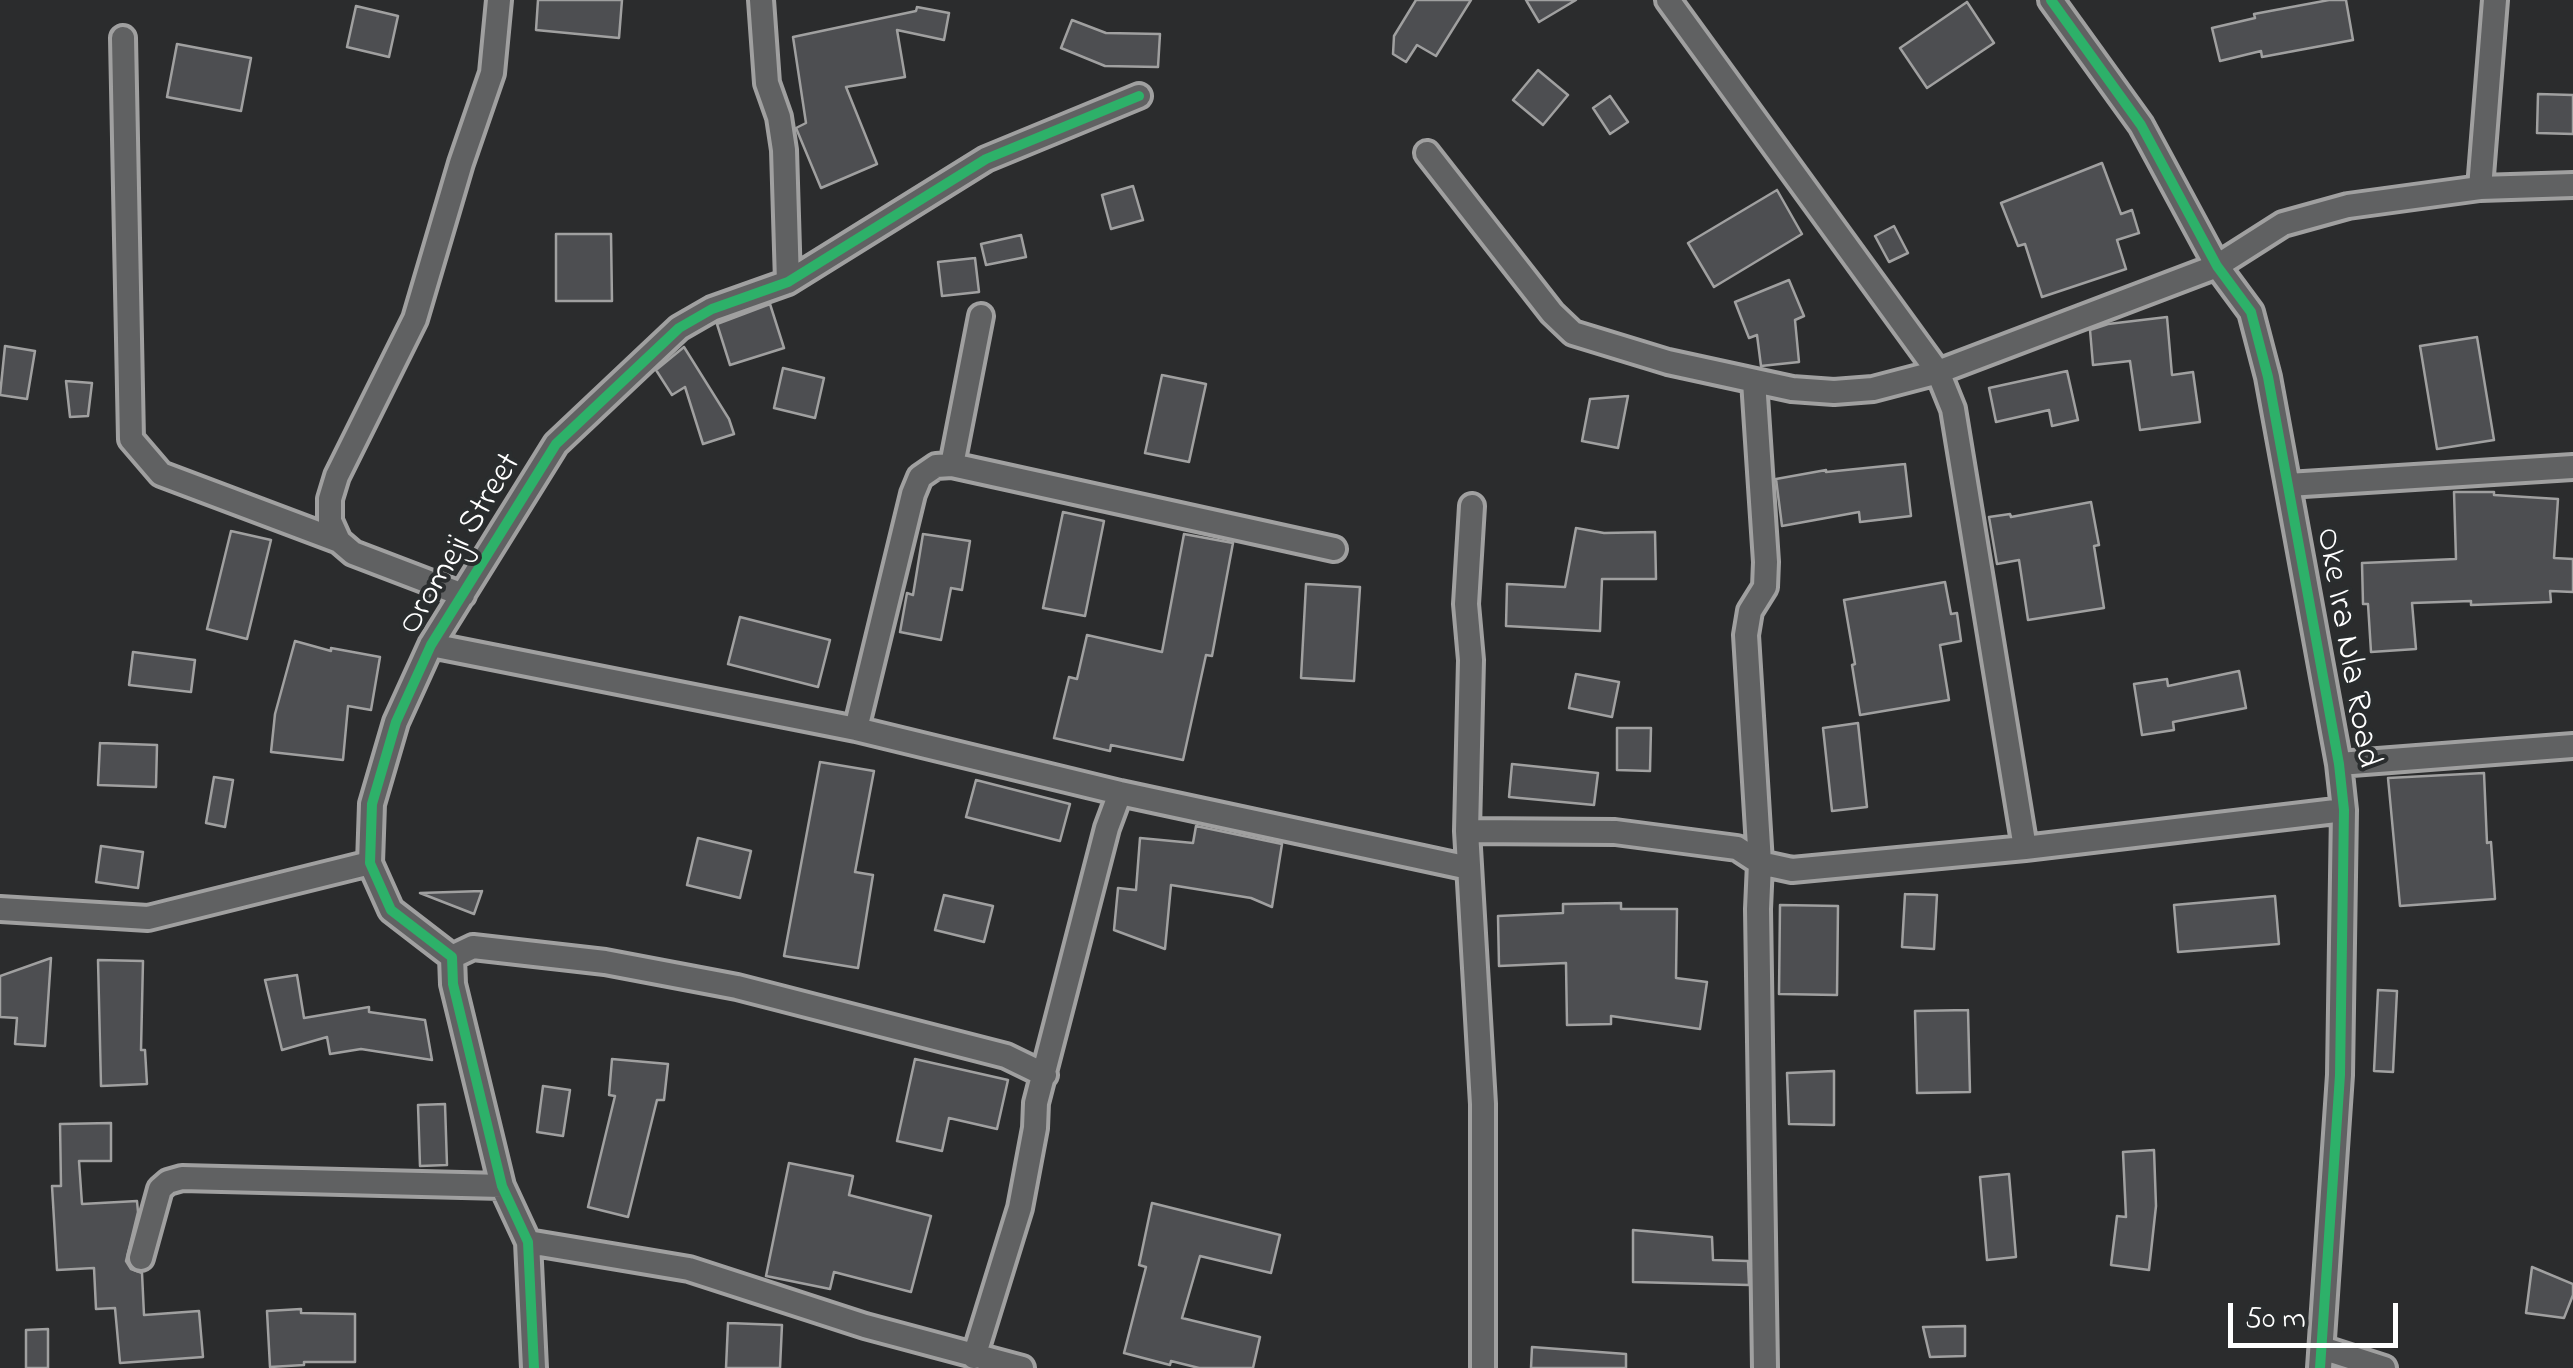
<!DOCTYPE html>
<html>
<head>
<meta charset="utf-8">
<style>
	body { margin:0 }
	#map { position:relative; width:2573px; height:1368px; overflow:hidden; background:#2b2c2d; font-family:"Indie Flower",sans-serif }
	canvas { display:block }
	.scale { position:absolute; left:2228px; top:1303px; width:170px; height:45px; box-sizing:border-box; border:5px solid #fff; border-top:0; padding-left:12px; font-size:30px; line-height:35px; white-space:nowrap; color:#fff; -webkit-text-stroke:8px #2a2d2e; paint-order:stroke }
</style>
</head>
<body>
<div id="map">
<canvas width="2573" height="1368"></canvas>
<div class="scale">50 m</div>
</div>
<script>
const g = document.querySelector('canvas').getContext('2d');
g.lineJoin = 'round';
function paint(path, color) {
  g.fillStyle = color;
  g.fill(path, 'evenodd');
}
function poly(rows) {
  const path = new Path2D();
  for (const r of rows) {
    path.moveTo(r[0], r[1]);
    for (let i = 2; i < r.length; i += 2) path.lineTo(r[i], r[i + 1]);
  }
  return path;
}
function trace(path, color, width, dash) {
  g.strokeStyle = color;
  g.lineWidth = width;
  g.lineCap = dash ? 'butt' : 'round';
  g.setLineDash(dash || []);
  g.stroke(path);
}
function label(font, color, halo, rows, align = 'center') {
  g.font = font + ' "Indie Flower",sans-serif';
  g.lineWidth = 8;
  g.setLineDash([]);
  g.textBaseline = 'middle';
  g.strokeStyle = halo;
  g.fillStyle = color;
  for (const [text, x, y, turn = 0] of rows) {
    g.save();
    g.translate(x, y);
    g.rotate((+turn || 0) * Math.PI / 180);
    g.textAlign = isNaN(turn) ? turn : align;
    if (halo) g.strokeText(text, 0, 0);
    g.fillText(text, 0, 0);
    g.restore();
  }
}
const building = poly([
	[538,0,622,0,619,38,536,30,538,0],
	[1416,0,1471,0,1436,56,1417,45,1406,62,1393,54,1394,36,1416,0],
	[1526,0,1576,0,1539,22,1526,0],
	[2329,0,2346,0,2353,40,2262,57,2261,51,2220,61,2212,28,2255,18,2254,14,2329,0],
	[1967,2,1994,43,1927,88,1900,48,1967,2],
	[356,6,398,16,389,57,347,47,356,6],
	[917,7,949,13,944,40,897,30,905,77,846,87,877,164,821,188,796,128,806,123,793,37,916,11,917,7],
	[1072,20,1106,33,1160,34,1158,67,1105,66,1061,48,1072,20],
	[177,44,251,58,241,111,167,97,177,44],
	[1538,70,1568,95,1543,125,1513,100,1538,70],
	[2538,94,2573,95,2573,134,2537,133,2538,94],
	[1610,96,1628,122,1610,134,1593,108,1610,96],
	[2102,163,2121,214,2132,210,2139,233,2117,240,2126,269,2042,297,2025,244,2018,246,2001,203,2102,163],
	[1133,186,1143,220,1111,229,1102,195,1133,186],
	[1777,190,1802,234,1714,287,1688,243,1777,190],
	[1894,226,1908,253,1889,262,1875,236,1894,226],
	[556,234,611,234,612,301,556,301,556,234],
	[1021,235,1026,257,986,265,981,244,1021,235],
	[975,258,979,292,942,296,938,262,975,258],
	[1789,280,1804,316,1795,320,1799,362,1761,366,1757,335,1749,338,1735,302,1789,280],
	[770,304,784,348,730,365,717,324,770,304],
	[2167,317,2172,375,2193,372,2200,422,2140,430,2130,361,2093,365,2090,330,2108,324,2167,317],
	[2477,337,2494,440,2437,449,2420,346,2477,337],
	[5,346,35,351,27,399,0,395,5,346],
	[684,347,729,419,734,434,703,444,685,387,672,395,656,370,684,347],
	[783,368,824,378,815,418,774,408,783,368],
	[2067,371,2078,420,2052,426,2049,410,1996,422,1989,388,2067,371],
	[1162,375,1206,384,1189,462,1145,453,1162,375],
	[66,381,92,383,88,416,70,417,66,381],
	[1628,396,1618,448,1582,441,1590,399,1628,396],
	[1905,464,1911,516,1860,522,1859,512,1782,526,1776,479,1826,470,1826,472,1905,464],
	[2454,492,2494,492,2494,495,2558,499,2554,558,2573,559,2573,592,2550,591,2551,602,2471,605,2471,601,2412,603,2416,649,2371,652,2368,604,2363,604,2362,563,2456,559,2454,492],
	[2091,502,2099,545,2094,546,2104,608,2028,620,2019,560,1997,564,1989,517,2010,514,2011,517,2091,502],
	[1063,512,1104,521,1085,616,1043,608,1063,512],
	[1576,528,1604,533,1655,532,1656,579,1602,579,1600,631,1506,626,1507,584,1565,587,1576,528],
	[231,531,271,540,247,639,207,629,231,531],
	[923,534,970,541,962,590,951,588,941,640,900,632,907,593,913,595,923,534],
	[1184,534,1233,543,1212,656,1206,655,1183,760,1111,745,1110,751,1054,738,1069,677,1077,679,1087,635,1162,652,1184,534],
	[1945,582,1951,614,1957,613,1961,641,1940,645,1949,700,1860,715,1852,665,1855,664,1844,600,1945,582],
	[1306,584,1360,587,1354,681,1301,678,1306,584],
	[740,617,830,640,818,687,728,664,740,617],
	[295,641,331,651,331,648,380,657,371,710,348,706,343,760,271,752,275,714,295,641],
	[133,652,195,660,191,692,129,685,133,652],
	[2239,671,2246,708,2173,722,2174,730,2142,735,2134,684,2167,679,2168,686,2239,671],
	[1576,674,1619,682,1612,717,1569,708,1576,674],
	[1858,723,1867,807,1832,811,1823,728,1858,723],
	[1617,728,1651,728,1650,771,1617,770,1617,728],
	[100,743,157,745,156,787,98,785,100,743],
	[820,762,874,771,855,872,873,875,858,968,784,956,820,762],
	[1512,764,1598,773,1594,805,1509,797,1512,764],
	[2484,773,2487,843,2491,842,2495,899,2400,906,2388,778,2484,773],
	[214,777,233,780,225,827,206,823,214,777],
	[976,780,1070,804,1060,841,966,817,976,780],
	[1196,826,1282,844,1272,907,1251,898,1171,885,1165,949,1114,930,1118,888,1136,890,1140,838,1193,843,1196,826],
	[698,838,751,851,740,898,687,885,698,838],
	[101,846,143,852,138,888,96,882,101,846],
	[482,891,474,914,420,893,482,891],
	[1905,894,1937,895,1934,949,1902,947,1905,894],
	[944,895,993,906,984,942,935,930,944,895],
	[2275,896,2279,944,2178,952,2174,905,2275,896],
	[1621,903,1621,909,1677,909,1676,978,1707,982,1700,1029,1611,1016,1611,1024,1567,1025,1566,963,1499,966,1498,916,1563,913,1563,904,1621,903],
	[1780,905,1838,906,1837,995,1779,994,1780,905],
	[51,958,45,1046,15,1044,17,1018,0,1017,0,976,51,958],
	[98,960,143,961,141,1050,145,1050,147,1084,101,1086,98,960],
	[297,975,304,1018,369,1007,369,1012,425,1020,432,1060,361,1049,330,1054,327,1037,282,1050,265,980,297,975],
	[2378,990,2397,991,2393,1072,2374,1071,2378,990],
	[1968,1010,1970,1092,1917,1093,1915,1011,1968,1010],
	[612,1059,668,1064,664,1100,657,1100,628,1217,588,1207,615,1096,609,1095,612,1059],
	[915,1059,1008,1080,997,1129,949,1118,942,1151,897,1141,915,1059],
	[1834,1071,1834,1125,1789,1124,1787,1073,1834,1071],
	[543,1086,570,1090,563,1136,537,1132,543,1086],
	[445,1104,447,1165,420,1166,418,1105,445,1104],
	[111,1123,111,1161,79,1161,82,1204,137,1201,138,1212,126,1261,131,1269,142,1273,144,1315,199,1311,203,1357,120,1363,115,1308,96,1309,94,1268,57,1270,52,1186,61,1186,60,1124,111,1123],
	[2154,1150,2156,1206,2149,1270,2111,1265,2117,1216,2126,1217,2123,1152,2154,1150],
	[789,1163,853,1176,849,1195,931,1216,911,1292,834,1272,830,1289,766,1276,789,1163],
	[2009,1174,2016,1257,1987,1260,1980,1177,2009,1174],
	[1152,1203,1280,1235,1271,1273,1200,1256,1182,1318,1260,1337,1253,1368,1199,1368,1171,1361,1170,1365,1124,1353,1146,1267,1139,1265,1152,1203],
	[1633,1230,1712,1237,1713,1260,1748,1261,1749,1285,1633,1282,1633,1230],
	[2532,1267,2573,1284,2573,1295,2564,1318,2526,1313,2532,1267],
	[301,1309,301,1313,355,1314,355,1362,304,1362,304,1365,270,1367,267,1311,301,1309],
	[728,1323,782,1325,780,1368,726,1368,728,1323],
	[1965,1326,1965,1356,1930,1357,1923,1327,1965,1326],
	[48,1329,48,1368,26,1368,26,1330,48,1329],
	[1532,1347,1626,1354,1626,1368,1531,1368,1532,1347]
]);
const minor = poly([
	[761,0,767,83,779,117,784,150,788,282],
	[1668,0,1938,372,1953,409,2025,848],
	[2051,0,2141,125,2217,266,2251,312,2268,377,2339,764,2344,810,2340,1075,2320,1368],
	[123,38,131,439,161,474,339,541,353,553,463,595],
	[1427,153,1552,313,1573,333,1668,362,1792,389,1834,392,1873,389,1938,372,2217,266,2283,224,2348,206,2480,188,2573,185],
	[2480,188,2495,0],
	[1754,381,1766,562,1765,587,1750,611,1746,635,1760,863,1758,909,1765,1368],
	[952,465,981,316],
	[2288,485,2573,467],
	[1472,506,1466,604,1471,660,1467,831,1483,1104,1483,1368],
	[339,541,330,521,330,499,337,476,415,319,461,163,492,73,499,0],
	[431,645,856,729,1120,793,1469,868],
	[856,729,913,494,920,477,936,466,952,465,1334,549],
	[2339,764,2573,746],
	[1467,831,1615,832,1737,848,1760,863,1792,870,2025,848,2344,810],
	[0,909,148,918,370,863],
	[452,957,473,947,605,962,737,987,1006,1056,1045,1075],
	[528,1242,689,1269,865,1326,1022,1368],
	[141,1258,160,1189,168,1182,182,1178,502,1186],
	[2322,1348,2384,1368],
	[974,1357,1020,1208,1035,1128,1036,1103,1107,828,1120,793],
	[534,1368,528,1242,502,1186,453,984,452,957,391,910,370,863,372,804,396,722,431,645,556,444,679,328,712,309,788,282,986,159,1139,96]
]);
const cycleway = poly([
	[2051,0,2141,125,2217,266,2251,312,2268,377,2339,764,2344,810,2340,1075,2320,1368],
	[534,1368,528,1242,502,1186,453,984,452,957,391,910,370,863,372,804,396,722,431,645,556,444,679,328,712,309,788,282,986,159,1139,96]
]);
const streetNames = [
	["Oromeji Street",462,545,-59],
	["Oke Ira Nla Road",2345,648,80]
];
paint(building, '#4d4e51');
trace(building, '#a0a0a0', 2.5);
trace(minor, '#a0a0a0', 30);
trace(minor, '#606162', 22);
trace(cycleway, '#2db169', 10);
label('35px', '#fff', '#2a2d2e', streetNames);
</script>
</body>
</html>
